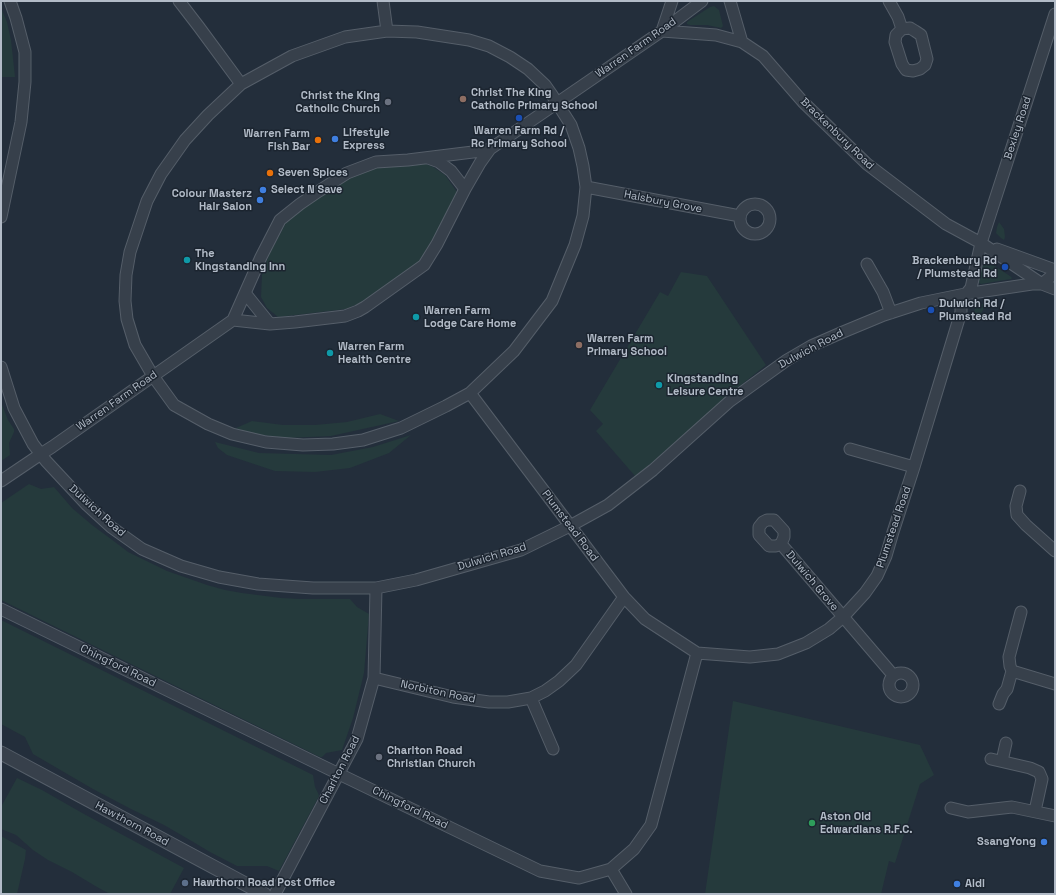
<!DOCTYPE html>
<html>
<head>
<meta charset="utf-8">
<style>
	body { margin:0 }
	#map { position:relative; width:1056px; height:895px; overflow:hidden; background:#232e3b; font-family:"Space Grotesk",sans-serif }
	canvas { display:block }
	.frame { position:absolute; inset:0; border:2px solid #b2bbc7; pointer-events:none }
</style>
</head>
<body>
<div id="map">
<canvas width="1056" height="895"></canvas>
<div class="frame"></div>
</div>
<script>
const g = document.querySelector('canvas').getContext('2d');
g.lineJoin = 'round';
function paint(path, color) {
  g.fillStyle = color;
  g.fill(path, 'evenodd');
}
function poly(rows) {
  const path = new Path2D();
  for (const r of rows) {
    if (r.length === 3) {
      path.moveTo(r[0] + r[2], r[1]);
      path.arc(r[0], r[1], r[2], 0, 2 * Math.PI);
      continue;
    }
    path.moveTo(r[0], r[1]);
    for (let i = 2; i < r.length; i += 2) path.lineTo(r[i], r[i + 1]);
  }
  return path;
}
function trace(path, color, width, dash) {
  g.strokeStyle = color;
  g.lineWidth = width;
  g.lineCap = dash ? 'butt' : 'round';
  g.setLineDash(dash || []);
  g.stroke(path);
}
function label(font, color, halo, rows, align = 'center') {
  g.font = font + ' "Space Grotesk",sans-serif';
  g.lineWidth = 3;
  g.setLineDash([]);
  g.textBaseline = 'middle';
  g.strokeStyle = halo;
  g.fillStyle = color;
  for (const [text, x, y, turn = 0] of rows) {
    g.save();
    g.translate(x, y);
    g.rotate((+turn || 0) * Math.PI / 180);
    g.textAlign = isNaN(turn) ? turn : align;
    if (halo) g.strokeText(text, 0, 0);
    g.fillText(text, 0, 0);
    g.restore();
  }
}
const green = poly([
	[714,6,719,10,723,26,721,28,707,25,690,25,687,24,687,22,710,7],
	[1,8,7,22,11,40,15,77,1,77],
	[423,163,433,167,445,175,457,192,432,245,420,262,365,301,346,309,278,317,267,308,261,297,262,275,269,255,287,221,305,206,348,178,375,167],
	[999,222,1004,229,1005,237,1004,240,1001,238,996,233,997,227],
	[987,261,1010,276,1012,278,1011,279,981,284,979,283,978,280,983,265],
	[681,272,707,276,766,365,736,389,647,467,635,476,596,431,603,424,590,410,660,292,668,296],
	[986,302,985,306,982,312,977,316,972,319,971,318,971,316,975,309,980,305],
	[1,402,8,420,14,429,14,432,9,443,10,455,1,461],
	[380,414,399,421,331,436,285,438,247,433,236,428,252,421,283,425,315,425,347,422],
	[411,435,389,453,350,468,315,472,275,471,227,455,218,448,215,442,259,453,331,455,373,447],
	[29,484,41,489,54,487,72,508,92,525,119,545,128,552,167,571,207,585,225,590,242,593,281,598,300,599,350,599,357,607,369,614,364,673,353,718,342,750,326,753,322,757,320,757,1,600,1,503],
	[1,620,313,775,315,787,318,793,319,796,279,871,267,866,237,866,210,852,195,843,164,825,131,809,93,789,33,754,25,737,1,724],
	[733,701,920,745,934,775,920,784,895,863,889,861,881,894,705,894],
	[17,778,42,790,84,814,184,868,170,894,110,894,97,887,72,872,48,860,33,850,16,835,1,829,1,807],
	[1,836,26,850,25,859,17,894,1,894]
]);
const minor = poly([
	[179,1,199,27,241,84],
	[383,1,387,31],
	[730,1,742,42],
	[889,1,898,17,902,29],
	[910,28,915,31,921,35,927,59,925,65,920,69,913,71,906,70,902,64,895,42,896,35,902,29,910,28],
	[387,31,417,32,469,40,489,46,510,57,528,69,545,85,552,95,571,125,579,148,583,166,586,187,583,216,575,245,552,301,514,351,470,393,446,406,401,428,363,440,333,444,303,445,266,442,232,434,208,424,174,405,153,376,135,345,127,319,125,301,126,275,130,252,147,201,161,174,185,140,208,115,241,84,292,56,345,37,387,31],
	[662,31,716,35,742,42,763,56,803,102,867,164,946,224,981,243,1042,284,1055,289],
	[662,31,672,1],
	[428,158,439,162,451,171,465,189],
	[586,187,740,216],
	[755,219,15],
	[1,217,21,122,25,82,25,52,16,18,10,1],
	[997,249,1055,270],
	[867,264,883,292,891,313],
	[245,293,270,324],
	[233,320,270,324,295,322,345,316,358,311,365,307,424,265,437,244,465,189,480,163,490,149,662,31,702,1],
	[1,367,14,408,33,444,46,461,87,505,111,527,142,549,181,566,219,577,258,584,313,588,376,588,416,580,521,550,570,526,608,505,653,470,730,401,787,360,811,346,843,332,884,315,921,303,965,294,1032,284,1042,284,1055,273],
	[470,393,624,597,645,619,697,653,750,657,778,654,806,643,829,629,843,617,865,593,877,576,886,556,893,532,914,467,961,312,961,300,971,288,981,243,1055,14],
	[850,449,914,467],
	[1,481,41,454,52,447,233,320,261,257,280,220,300,204,319,191,347,173,376,162,408,160,481,151,490,149],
	[1020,491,1016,506,1017,515,1026,525,1055,551],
	[781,544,776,546,769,546,759,535,759,527,763,522,767,520,774,520,784,531,784,537,781,544,893,675],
	[1,609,339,774,540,871,579,878,611,869,634,849,651,825,697,653],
	[1021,612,1009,657,1010,666,1012,671,1055,684],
	[901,685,12],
	[374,678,453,697,489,702,508,702,531,698,545,691,559,681,576,665,624,597],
	[531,698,553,749],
	[999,704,1003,694,1007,689,1012,671],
	[991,759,1030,768,1039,772,1042,779,1035,811],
	[1002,761,1006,743],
	[951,808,968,812,1012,807,1055,816],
	[611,869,626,894],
	[275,894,357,739,374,678,376,588]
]);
const tertiary = poly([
	[1,753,264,894]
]);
const markers = [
	[463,99,4,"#8d6e63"],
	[388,102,4,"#6b7280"],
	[519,118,4,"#1a4fb4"],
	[335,139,4,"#3f7fe0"],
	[318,140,4,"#e8710a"],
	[270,173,4,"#e8710a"],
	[263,190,4,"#3f7fe0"],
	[260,200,4,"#3f7fe0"],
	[187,260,4,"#0f9aa8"],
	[1005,267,4,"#1a4fb4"],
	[931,310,4,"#1a4fb4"],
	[416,317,4,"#0f9aa8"],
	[579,345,4,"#8d6e63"],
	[330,353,4,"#0f9aa8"],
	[659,385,4,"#0f9aa8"],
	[379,757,4,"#6b7280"],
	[812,823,4,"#2e9e5b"],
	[1044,842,4,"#3f7fe0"],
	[185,883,4,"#5c6f8a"],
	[957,884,4,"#3f7fe0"]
];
const streetNames = [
	["Warren Farm Road",636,48,-35],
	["Bexley Road",1018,128,-72],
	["Brackenbury Road",837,134,44],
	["Halsbury Grove",663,202,11],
	["Dulwich Road",811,349,-28],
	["Warren Farm Road",117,401,-35],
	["Dulwich Road",97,511,42],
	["Plumstead Road",570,526,53],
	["Plumstead Road",894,527,-71],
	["Dulwich Road",492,557,-17],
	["Dulwich Grove",812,581,50],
	["Chingford Road",118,666,26],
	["Norbiton Road",438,692,12],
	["Charlton Road",340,770,-63],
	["Chingford Road",410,808,26],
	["Hawthorn Road",132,824,28]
];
const poiNames = [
	["Christ The King",471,93],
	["Catholic Primary School",471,106],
	["Christ the King",380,96,"right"],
	["Catholic Church",380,109,"right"],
	["Warren Farm Rd /",519,131,"center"],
	["Rc Primary School",519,144,"center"],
	["Lifestyle",343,133],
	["Express",343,146],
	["Warren Farm",310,134,"right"],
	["Fish Bar",310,147,"right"],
	["Seven Spices",278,173],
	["Select N Save",271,190],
	["Colour Masterz",252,194,"right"],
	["Hair Salon",252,207,"right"],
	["The",195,254],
	["Kingstanding Inn",195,267],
	["Brackenbury Rd",997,261,"right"],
	["/ Plumstead Rd",997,274,"right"],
	["Dulwich Rd /",939,304],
	["Plumstead Rd",939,317],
	["Warren Farm",424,311],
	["Lodge Care Home",424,324],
	["Warren Farm",587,339],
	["Primary School",587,352],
	["Warren Farm",338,347],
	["Health Centre",338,360],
	["Kingstanding",667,379],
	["Leisure Centre",667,392],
	["Charlton Road",387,751],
	["Christian Church",387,764],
	["Aston Old",820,817],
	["Edwardians R.F.C.",820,830],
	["SsangYong",1036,842,"right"],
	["Hawthorn Road Post Office",193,883],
	["Aldi",965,884]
];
paint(green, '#253a3c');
trace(minor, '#555e69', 13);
trace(tertiary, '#555e69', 15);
trace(minor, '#37404b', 11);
trace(tertiary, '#37404b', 13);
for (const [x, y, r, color] of markers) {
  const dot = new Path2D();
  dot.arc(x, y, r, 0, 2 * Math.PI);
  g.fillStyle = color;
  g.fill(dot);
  trace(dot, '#1c2530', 1.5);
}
label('11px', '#b2bbc7', '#1c2530', streetNames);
label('bold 11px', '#b2bbc7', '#1c2530', poiNames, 'left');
</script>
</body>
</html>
